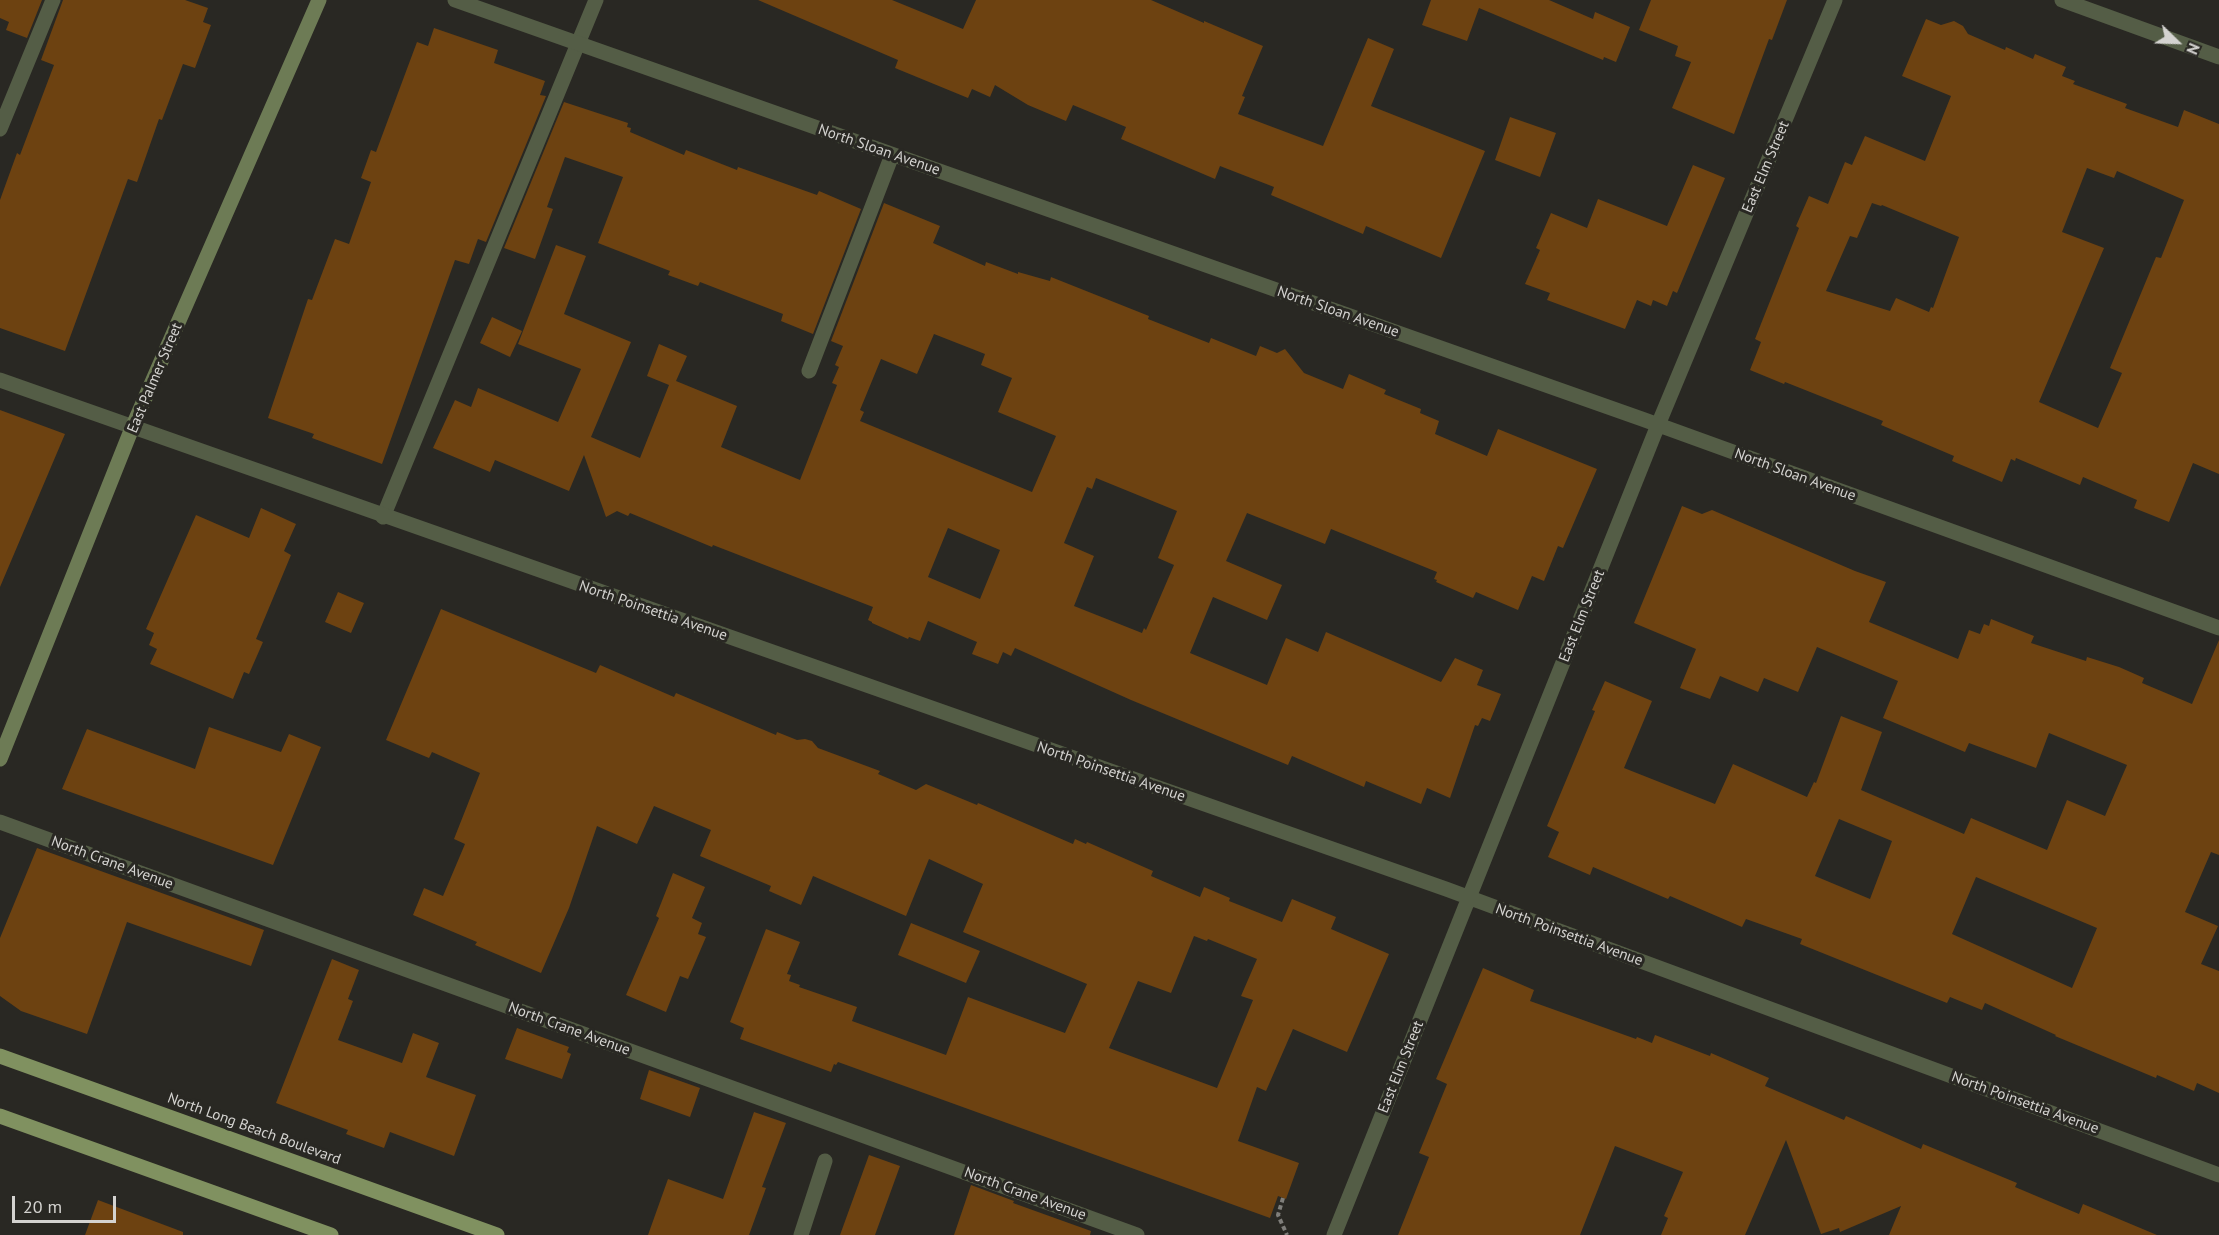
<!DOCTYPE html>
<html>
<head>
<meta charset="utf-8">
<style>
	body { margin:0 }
	#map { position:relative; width:2219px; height:1235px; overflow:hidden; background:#292823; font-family:"PT Sans",sans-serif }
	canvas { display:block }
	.north { position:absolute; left:2147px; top:12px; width:60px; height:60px; -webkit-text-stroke:4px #292823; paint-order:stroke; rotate:113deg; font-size:16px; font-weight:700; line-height:24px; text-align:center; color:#d4d3d0 }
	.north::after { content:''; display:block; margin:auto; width:21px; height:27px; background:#d4d3d0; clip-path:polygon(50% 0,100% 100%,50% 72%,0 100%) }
	.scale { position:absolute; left:12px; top:1196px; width:104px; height:27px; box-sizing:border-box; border:3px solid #d4d3d0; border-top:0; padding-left:8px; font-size:18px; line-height:21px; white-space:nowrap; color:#d4d3d0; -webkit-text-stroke:4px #292823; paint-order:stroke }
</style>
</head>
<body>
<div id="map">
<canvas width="2219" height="1235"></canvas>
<div class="north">N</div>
<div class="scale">20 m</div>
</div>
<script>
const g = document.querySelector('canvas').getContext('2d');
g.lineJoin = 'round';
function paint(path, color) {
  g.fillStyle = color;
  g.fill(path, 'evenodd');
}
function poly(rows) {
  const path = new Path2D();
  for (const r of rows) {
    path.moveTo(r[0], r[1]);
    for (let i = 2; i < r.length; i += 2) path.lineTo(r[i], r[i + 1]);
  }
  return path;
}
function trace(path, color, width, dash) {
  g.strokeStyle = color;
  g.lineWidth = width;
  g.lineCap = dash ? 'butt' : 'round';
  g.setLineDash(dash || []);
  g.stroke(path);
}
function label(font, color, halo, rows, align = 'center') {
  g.font = font + ' "PT Sans",sans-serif';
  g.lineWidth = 6;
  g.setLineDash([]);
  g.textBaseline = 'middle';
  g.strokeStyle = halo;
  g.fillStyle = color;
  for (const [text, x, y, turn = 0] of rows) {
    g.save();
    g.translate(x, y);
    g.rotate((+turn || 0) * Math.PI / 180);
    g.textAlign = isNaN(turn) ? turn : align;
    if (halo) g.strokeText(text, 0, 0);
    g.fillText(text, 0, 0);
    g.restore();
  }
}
const building = poly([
	[0,0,42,0,27,38,6,30,9,22,0,18],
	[63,0,185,0,208,8,203,22,211,25,195,68,183,64,162,120,159,119,137,182,128,179,65,351,0,328,0,200,17,153,20,155,54,65,41,60],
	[758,0,892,0,963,29,976,0,1151,0,1204,23,1204,21,1263,46,1242,96,1245,97,1238,114,1323,146,1368,38,1394,49,1371,106,1485,151,1441,258,1366,226,1363,234,1271,195,1274,187,1220,166,1215,179,1121,139,1126,127,1073,105,1066,121,1028,105,995,85,990,97,972,89,968,98,895,68,898,60],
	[1431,0,1549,0,1593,19,1595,12,1630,27,1616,62,1604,57,1603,60,1479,8,1467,41,1422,25],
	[1651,0,1787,0,1772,40,1769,39,1734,134,1672,108,1691,62,1675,56,1678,46,1639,30],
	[1926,19,1941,25,1954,21,1963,26,1968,34,2005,50,2006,47,2033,59,2035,54,2066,67,2062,76,2075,81,2073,84,2127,104,2125,108,2178,127,2184,110,2219,124,2219,474,2193,463,2169,522,2134,508,2137,500,2083,477,2080,485,2016,458,2015,461,2011,459,2002,482,1952,461,1954,456,1881,425,1883,421,1785,382,1784,384,1750,370,1761,342,1755,339,1799,228,1796,226,1809,196,1828,204,1845,162,1852,165,1865,136,1925,161,1951,96,1902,76],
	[2087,168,2114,178,2117,171,2184,200,2161,258,2156,257,2110,368,2122,373,2098,428,2039,402,2104,248,2062,232],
	[1872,203,1881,206,1882,205,1959,237,1933,308,1931,307,1929,312,1896,298,1890,311,1826,291,1850,236,1857,238],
	[434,28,498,50,494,63,545,81,540,95,546,96,486,242,478,239,469,264,455,260,382,464,312,438,314,434,268,418,308,299,312,300,335,239,349,244,371,182,361,178,371,150,376,152,417,42,428,46],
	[564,102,628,123,627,127,631,128,630,132,684,155,686,150,737,170,738,167,817,195,819,191,861,209,813,334,781,321,783,314,700,282,698,286,668,275,670,271,598,243,623,177,565,157,547,207,553,209,535,259,504,248],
	[1510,117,1556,133,1540,177,1495,160],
	[1693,165,1725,178,1677,293,1673,291,1667,306,1653,300,1651,306,1637,300,1625,329,1547,300,1550,293,1525,284,1540,250,1536,248,1551,213,1587,228,1598,199,1667,226],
	[884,203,940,226,933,243,985,266,986,262,1018,274,1018,272,1050,281,1051,277,1149,316,1148,319,1209,343,1211,338,1256,356,1260,346,1277,353,1285,349,1304,373,1343,389,1349,374,1386,390,1384,394,1421,409,1420,413,1439,421,1435,434,1487,456,1498,429,1597,469,1563,548,1558,546,1544,581,1532,576,1518,610,1476,592,1473,598,1436,582,1437,580,1434,579,1437,572,1331,529,1325,544,1247,513,1226,561,1282,585,1267,620,1213,597,1190,653,1267,685,1286,638,1318,652,1326,632,1441,682,1455,658,1483,670,1477,685,1501,694,1490,721,1482,718,1478,726,1475,725,1450,798,1427,788,1421,804,1366,781,1364,787,1292,756,1288,765,1131,700,1015,648,1011,656,1003,652,998,664,972,654,977,642,928,621,920,641,909,637,908,639,872,623,872,622,868,620,873,607,713,545,712,547,630,513,628,516,617,511,606,517,584,455,569,491,495,460,490,472,433,448,455,400,471,407,478,388,558,422,581,369,518,344,556,245,586,256,564,314,631,342,591,437,640,458,669,385,647,376,659,344,687,356,676,381,737,406,721,447,800,480,837,385,832,383,839,367,835,365,843,346,831,341],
	[934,334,985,354,981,365,1012,378,998,412,1056,436,1032,492,860,421,864,412,860,410,881,359,917,374],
	[1096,478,1177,511,1158,558,1174,565,1146,630,1144,628,1142,633,1074,606,1094,556,1064,543,1087,487,1092,489],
	[948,528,1000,550,980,599,928,577],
	[492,317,522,331,510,357,480,343],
	[0,410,65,434,0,587],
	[1682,506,1702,514,1712,510,1855,571,1886,582,1869,622,1958,659,1969,630,1980,634,1984,624,1989,626,1991,619,2034,636,2031,643,2086,661,2087,657,2119,667,2144,678,2142,683,2192,704,2219,640,2219,855,2211,852,2185,912,2218,926,2201,964,2219,971,2219,1093,2197,1083,2194,1091,2157,1075,2156,1078,2055,1036,2056,1035,1985,1003,1982,1010,1950,997,1947,1003,1800,944,1802,939,1746,919,1742,927,1670,896,1668,899,1593,867,1590,875,1548,857,1559,832,1547,826,1595,711,1592,710,1605,681,1652,701,1624,768,1715,804,1733,764,1807,797,1814,782,1816,783,1841,716,1882,732,1861,790,1964,834,1971,818,2047,850,2067,800,2105,816,2127,765,2049,733,2036,768,1969,743,1965,752,1883,718,1898,681,1817,647,1798,692,1764,678,1758,692,1720,676,1710,699,1680,688,1696,649,1634,623],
	[1839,819,1892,841,1870,899,1815,876],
	[1976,877,2097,928,2072,988,1952,934],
	[261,508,296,524,284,551,291,555,256,639,263,642,249,674,244,672,233,699,150,664,157,649,149,645,154,633,146,629,196,515,249,538],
	[338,592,364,603,351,633,325,622],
	[441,609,596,673,600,665,674,697,676,693,776,735,777,732,797,740,805,739,812,741,818,748,880,771,878,774,916,790,926,784,977,805,978,803,1073,844,1075,839,1086,844,1087,842,1153,871,1151,876,1200,897,1204,887,1230,898,1229,901,1282,922,1292,899,1336,917,1331,929,1389,954,1347,1052,1293,1029,1266,1091,1257,1087,1238,1141,1299,1163,1286,1199,1278,1196,1270,1218,838,1062,836,1065,834,1064,831,1072,740,1039,744,1028,730,1022,766,929,800,942,787,974,791,975,789,981,800,985,799,987,857,1007,852,1021,946,1055,968,997,1065,1033,1087,984,963,932,983,884,929,859,906,916,813,876,801,905,769,891,771,886,700,856,711,830,654,806,637,844,597,826,569,908,541,973,475,945,477,942,413,915,424,888,443,896,465,844,454,839,480,773,432,752,429,758,386,740],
	[1194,936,1207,941,1208,939,1257,959,1241,996,1253,1000,1217,1088,1109,1048,1138,981,1171,993],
	[209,727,281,752,289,734,321,747,273,865,62,789,87,729,195,769],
	[37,848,264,930,251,966,127,922,87,1034,21,1011,0,996,0,938],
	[673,873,705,887,692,918,702,923,698,934,706,937,688,979,680,976,666,1012,626,995,659,918,656,916],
	[911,923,980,951,966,983,898,955],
	[332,959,359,970,348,999,353,1001,338,1040,402,1063,413,1033,439,1043,426,1077,476,1095,454,1156,390,1132,384,1148,346,1134,348,1130,276,1103],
	[1483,968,1534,990,1530,1001,1636,1039,1637,1037,1652,1043,1655,1035,1710,1056,1711,1053,1769,1078,1765,1086,1844,1120,1846,1116,1921,1149,1923,1144,2017,1183,2015,1187,2079,1214,2083,1204,2157,1235,1889,1235,1901,1206,1840,1232,1839,1228,1821,1234,1786,1140,1745,1235,1661,1235,1668,1218,1664,1216,1683,1172,1615,1146,1580,1235,1398,1235,1429,1157,1419,1153,1447,1084,1436,1079],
	[517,1028,569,1047,567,1052,571,1054,562,1079,505,1059],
	[649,1070,700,1088,690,1117,640,1099],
	[754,1112,786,1123,762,1187,766,1188,749,1235,648,1235,668,1179,723,1199],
	[869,1155,900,1166,875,1235,840,1235],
	[971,1185,1014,1201,1013,1203,1091,1231,1090,1235,954,1235],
	[98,1200,183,1232,183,1235,85,1235]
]);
const path = poly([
	[1283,1198,1278,1215,1287,1235]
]);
const lane = poly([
	[0,129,53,0],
	[809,371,892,155],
	[383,517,596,0],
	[801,1235,825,1161]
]);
const street = poly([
	[455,0,1642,419,2219,628],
	[2062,0,2219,57],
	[0,380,1446,889,2219,1175],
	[0,822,1137,1235],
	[1334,1235,1658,425,1835,0]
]);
const secondary = poly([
	[0,759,132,428,319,0]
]);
const primary = poly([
	[0,1056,497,1235],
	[0,1116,331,1235]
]);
const streetNames = [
	["North Sloan Avenue",879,150,19],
	["East Elm Street",1766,167,-67],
	["North Sloan Avenue",1338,312,19],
	["East Palmer Street",155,378,-67],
	["North Sloan Avenue",1795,475,20],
	["North Poinsettia Avenue",653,611,19],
	["East Elm Street",1582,616,-68],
	["North Poinsettia Avenue",1111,772,19],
	["North Crane Avenue",112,863,20],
	["North Poinsettia Avenue",1569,935,20],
	["North Crane Avenue",569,1029,20],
	["East Elm Street",1401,1067,-68],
	["North Poinsettia Avenue",2025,1103,20],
	["North Long Beach Boulevard",254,1129,20],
	["North Crane Avenue",1025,1194,20]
];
paint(building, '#6d4211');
trace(path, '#7f7e7a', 4, [4.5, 3]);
trace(lane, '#545d46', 15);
trace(street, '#545d46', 15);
trace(secondary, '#6d7b55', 15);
trace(primary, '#809160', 15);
label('15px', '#d4d3d0', '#292823', streetNames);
</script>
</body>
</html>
